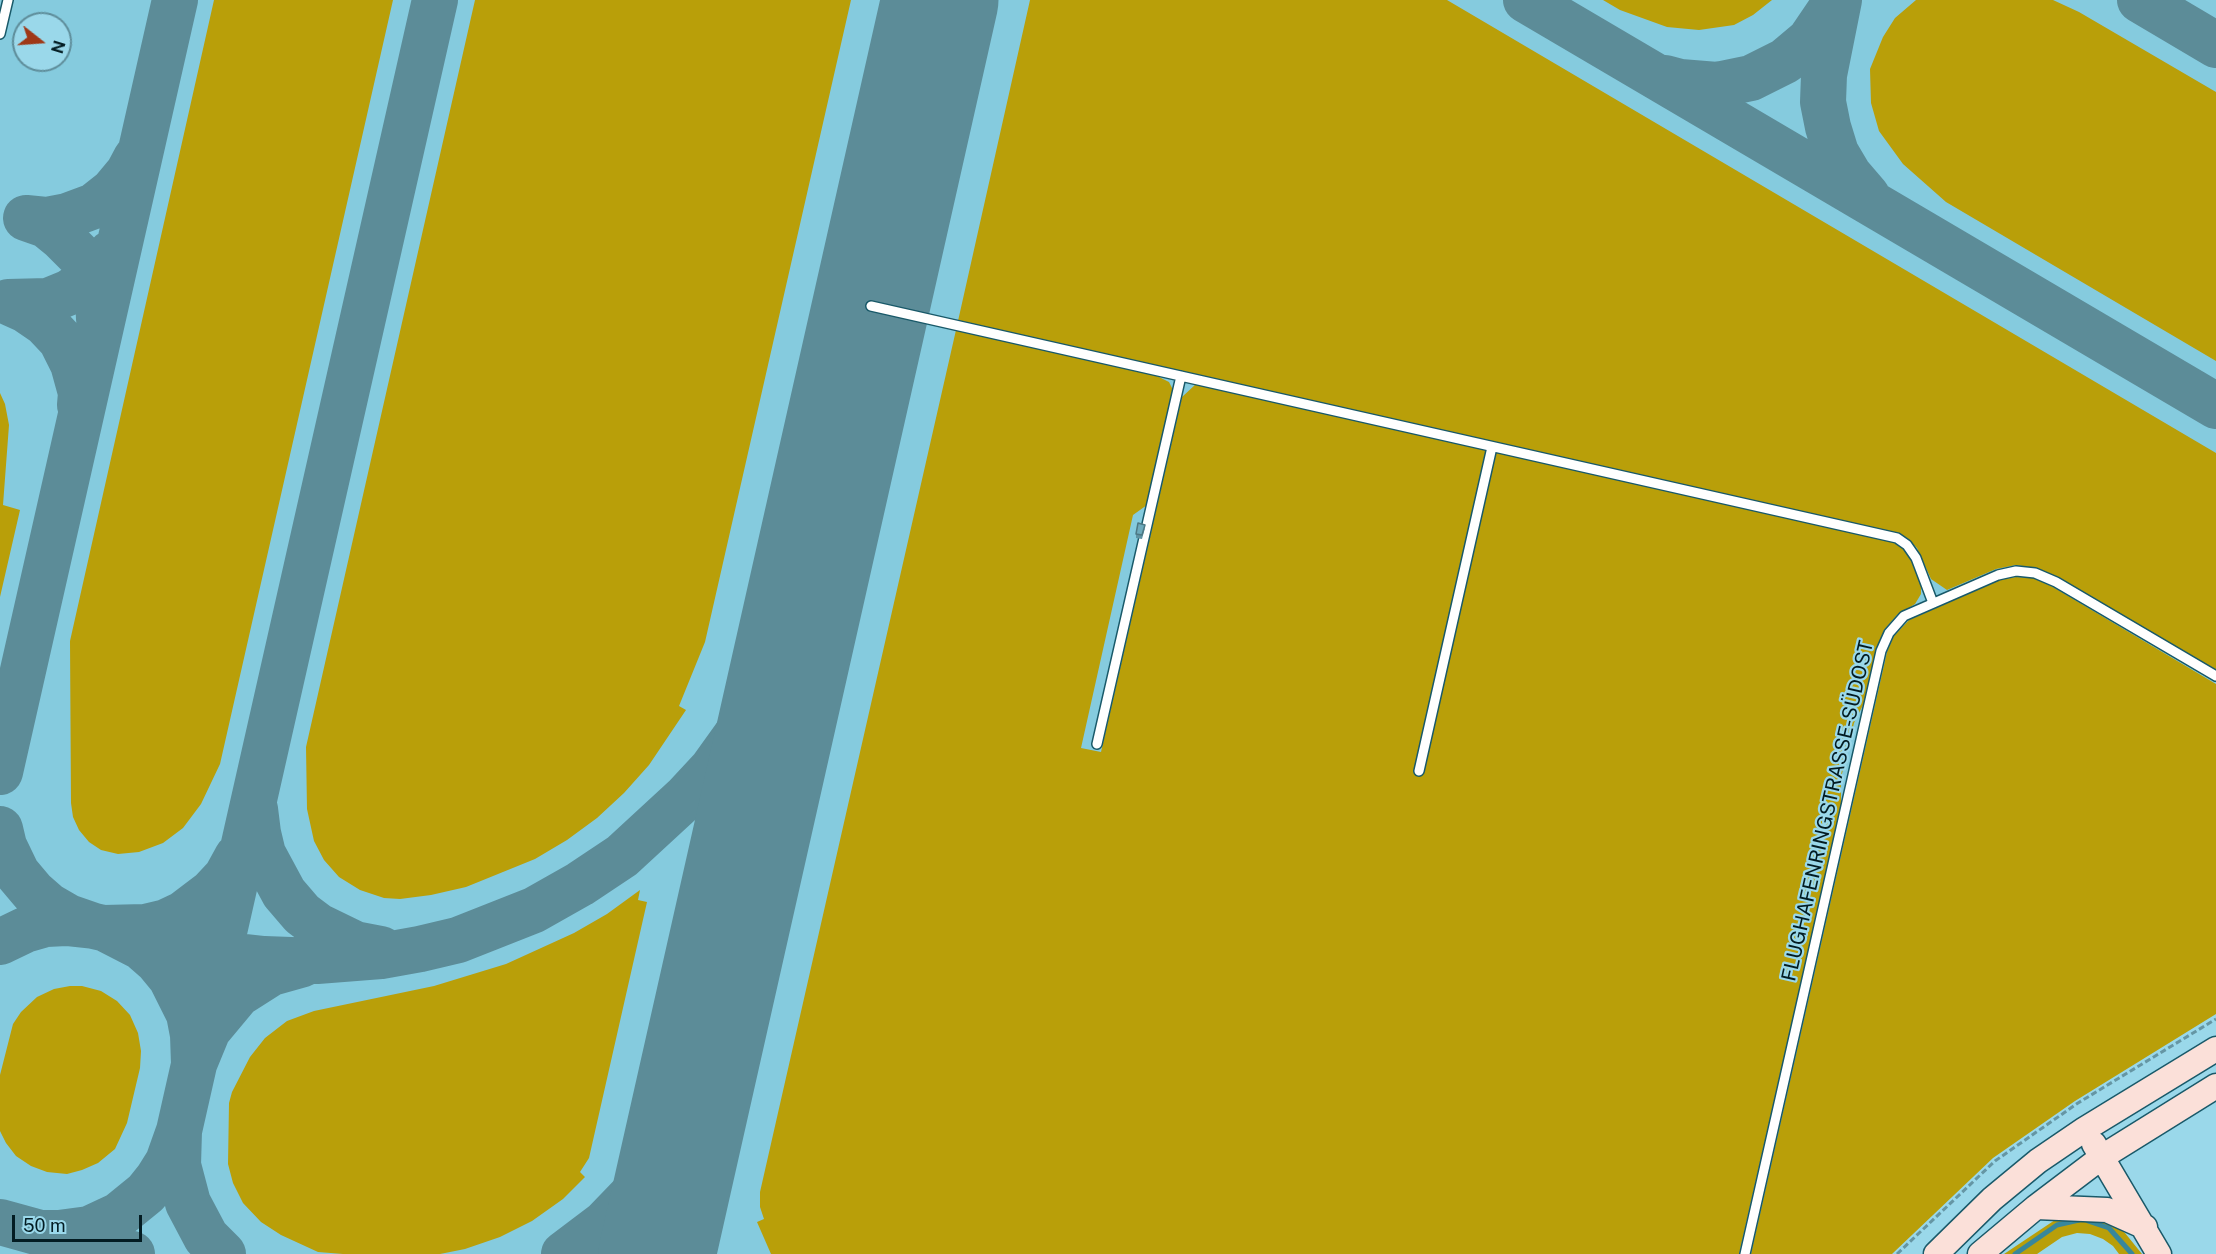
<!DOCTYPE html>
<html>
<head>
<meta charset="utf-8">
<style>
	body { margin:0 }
	#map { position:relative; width:2216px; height:1254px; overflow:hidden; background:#9ad8ea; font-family:"Public Sans",sans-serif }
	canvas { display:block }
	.north { position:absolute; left:12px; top:12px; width:60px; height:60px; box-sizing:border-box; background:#9ad8ea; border:2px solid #5e8d9a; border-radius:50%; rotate:107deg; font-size:16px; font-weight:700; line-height:24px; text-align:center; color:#031c22 }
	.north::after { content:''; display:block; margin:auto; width:21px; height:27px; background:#9f3817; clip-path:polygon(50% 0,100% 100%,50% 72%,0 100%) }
	.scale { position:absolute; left:12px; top:1215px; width:130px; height:27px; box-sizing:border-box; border:3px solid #031c22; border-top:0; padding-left:8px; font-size:18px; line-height:21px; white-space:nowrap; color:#031c22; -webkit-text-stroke:4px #9ad8ea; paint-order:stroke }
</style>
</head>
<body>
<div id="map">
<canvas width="2216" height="1254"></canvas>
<div class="north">N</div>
<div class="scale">50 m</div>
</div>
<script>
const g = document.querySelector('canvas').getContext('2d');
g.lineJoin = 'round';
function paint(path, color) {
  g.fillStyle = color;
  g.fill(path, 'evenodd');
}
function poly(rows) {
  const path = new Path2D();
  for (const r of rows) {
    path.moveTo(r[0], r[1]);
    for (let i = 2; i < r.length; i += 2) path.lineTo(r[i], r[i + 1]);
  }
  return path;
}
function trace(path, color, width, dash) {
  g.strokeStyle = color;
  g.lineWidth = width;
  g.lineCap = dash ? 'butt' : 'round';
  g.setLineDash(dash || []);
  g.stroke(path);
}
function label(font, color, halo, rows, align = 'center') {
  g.font = font + ' "Public Sans",sans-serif';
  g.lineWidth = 4.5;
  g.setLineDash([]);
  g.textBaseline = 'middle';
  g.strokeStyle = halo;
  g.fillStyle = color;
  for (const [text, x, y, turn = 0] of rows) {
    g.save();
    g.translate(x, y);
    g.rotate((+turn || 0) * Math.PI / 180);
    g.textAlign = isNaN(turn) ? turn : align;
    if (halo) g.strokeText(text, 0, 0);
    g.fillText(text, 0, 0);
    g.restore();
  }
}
const built = poly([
	[0,0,2216,0,2216,692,1759,1254,0,1254],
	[24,24,60,24,60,60,24,60]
]);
const green = poly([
	[214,0,393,0,220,764,201,804,183,828,163,843,139,852,118,854,101,850,89,842,79,830,73,817,71,803,70,641],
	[475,0,851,0,705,642,679,706,686,710,649,765,624,793,597,818,567,840,535,859,466,887,431,895,400,899,384,898,360,890,339,877,324,860,314,841,307,809,306,747],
	[1030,0,1447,0,2216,453,2216,670,2058,577,2036,568,2016,565,1996,569,1947,590,1931,579,1917,548,1907,538,1892,532,958,321],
	[1603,0,1772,0,1753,15,1734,25,1699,30,1667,27,1620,10],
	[1916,0,2053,0,2079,12,2216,92,2216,361,1946,202,1903,164,1879,131,1871,103,1870,69,1883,37,1895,18],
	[956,330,1155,375,1169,382,1173,390,1147,505,1133,515,1081,748,1101,752,1182,397,1196,384,1891,541,1901,547,1910,556,1921,583,1921,594,1915,604,1897,615,1884,630,1876,651,1865,701,1854,723,1841,778,1841,807,1739,1254,771,1254,757,1222,764,1219,760,1207,760,1192],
	[0,393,5,404,9,425,3,505,20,510,0,597],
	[2016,577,2033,578,2053,587,2216,684,2216,1014,2075,1101,1993,1158,1892,1254,1751,1254,1887,652,1894,636,1909,620,2000,580],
	[640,890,638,900,647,902,589,1158,580,1172,585,1177,563,1199,532,1221,500,1237,465,1249,440,1254,343,1254,318,1252,281,1235,261,1222,243,1203,233,1183,228,1164,229,1103,232,1092,250,1057,265,1038,287,1021,314,1011,434,986,506,964,574,933,607,914],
	[70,986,82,986,101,991,117,1001,130,1015,138,1033,141,1051,140,1068,127,1123,115,1149,98,1163,82,1170,67,1174,47,1172,31,1166,16,1156,6,1143,0,1131,0,1075,13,1024,21,1012,37,997,54,989],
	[2075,1215,2112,1223,2125,1233,2142,1254,2119,1254,2113,1246,2103,1239,2090,1234,2077,1233,2062,1237,2037,1254,2004,1254,2055,1220]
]);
const stream = poly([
	[2088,1221,2109,1228,2132,1254],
	[2015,1254,2057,1225,2079,1220]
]);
const taxiway = poly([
	[1526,0,2216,406],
	[1839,0,1824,75,1823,102,1828,127,1836,153,1849,175,1867,196],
	[2140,0,2216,45],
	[1665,78,1680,82,1717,85,1751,78,1785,61,1810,40,1835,3],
	[99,319,98,296,93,276,82,258,62,238,46,225,26,218,46,220,67,216,94,206,113,191,128,173,136,158],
	[80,405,81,393,73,364,61,340,45,323,26,310,8,302,48,301,70,292,93,276,107,261,111,253],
	[0,772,175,0],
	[255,809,258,833,263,854,284,893,302,914,318,926,355,944,381,949],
	[0,829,4,846,17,873,33,892,49,906,68,917,94,926,66,923,46,924,25,930,0,942],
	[237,857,226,877,212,892,183,914,166,922,145,927,104,928,141,947,157,961,171,978,189,1014,193,1035,194,1064,208,1030,238,994,271,973,303,964],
	[94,926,219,954,264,959,317,961,381,956,420,949,458,940,534,910,580,884,622,856,686,797,712,769,745,723,761,696,777,666,808,587],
	[179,1131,435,0],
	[0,1222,40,1233,132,1254],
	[40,1233,59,1233,89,1229,119,1215,146,1193,158,1178,168,1162,179,1131,178,1165,188,1203,206,1237,223,1254],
	[564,1254,605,1223,632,1195,656,1163,687,1100,707,1035]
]);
const runway = poly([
	[657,1254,940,0]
]);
const path = poly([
	[1897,1254,1995,1161,2078,1103,2216,1019]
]);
const service = poly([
	[0,34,8,0],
	[871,306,1897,538,1907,545,1916,558,1933,603],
	[1097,744,1181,376],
	[1419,771,1492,447],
	[1745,1254,1881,651,1889,633,1904,616,1998,575,2016,571,2035,573,2056,582,2216,676]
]);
const secondary = poly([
	[2094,1144,2159,1254],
	[2036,1207,2107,1210,2145,1227],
	[1936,1254,1992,1199,2038,1161,2085,1129,2216,1049],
	[1980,1254,2036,1207,2102,1157,2216,1086]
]);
const wall = poly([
	[1145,528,1142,539,1136,538,1136,534]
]);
const building = poly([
	[1138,523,1145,525,1142,535,1136,534,1138,523]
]);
const streetNames = [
	["FLUGHAFENRINGSTRASSE-SÜDOST",1828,811,-77]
];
paint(built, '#85cbde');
paint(green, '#b99f09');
trace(stream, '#38879b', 5);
trace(taxiway, '#5c8c98', 46);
trace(runway, '#5c8c98', 117);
trace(service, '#195969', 12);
trace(secondary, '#195969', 27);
trace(path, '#6596a4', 3, [6, 3]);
trace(service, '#fff', 9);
trace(secondary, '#fbe0d9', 24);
paint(wall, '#5f93a2');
paint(building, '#6eabbc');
trace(building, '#4d7884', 1.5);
label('20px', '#031c22', '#9ad8ea', streetNames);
</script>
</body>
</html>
